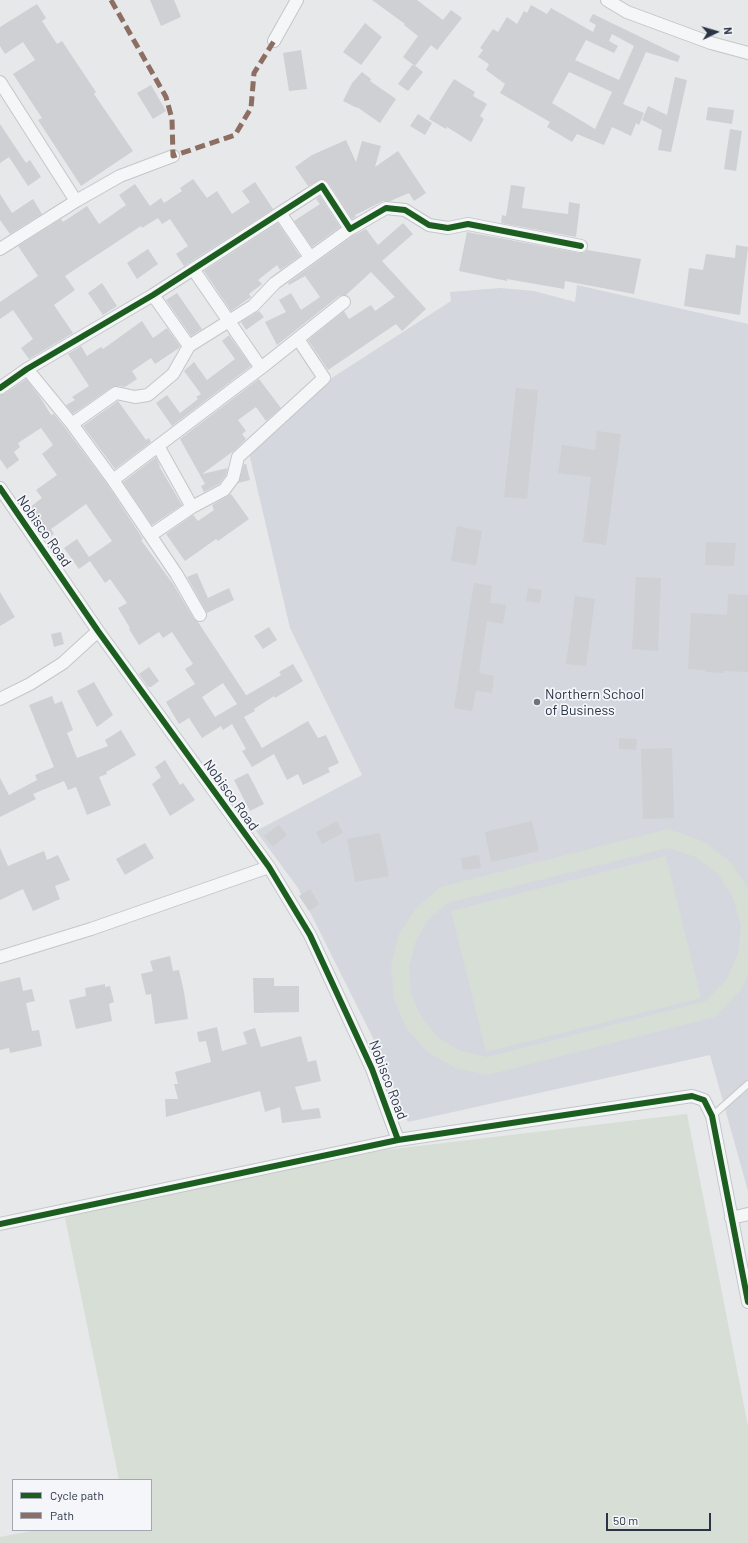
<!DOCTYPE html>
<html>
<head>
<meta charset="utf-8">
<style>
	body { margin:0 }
	#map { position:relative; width:748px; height:1543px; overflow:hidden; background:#e6e8ea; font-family:Barlow,sans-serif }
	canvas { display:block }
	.legend { position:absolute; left:12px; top:1479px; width:140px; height:52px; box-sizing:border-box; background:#f4f6f9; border:1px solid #a4a8b1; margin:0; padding:5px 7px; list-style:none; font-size:12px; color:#2b3445 }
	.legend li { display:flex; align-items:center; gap:8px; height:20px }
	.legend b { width:20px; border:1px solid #a4a8b1 }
	.north { position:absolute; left:696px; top:12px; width:40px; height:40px; -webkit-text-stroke:3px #f4f6f9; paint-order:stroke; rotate:85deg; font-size:11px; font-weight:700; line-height:16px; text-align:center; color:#2b3445 }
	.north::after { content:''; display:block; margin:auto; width:14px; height:18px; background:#2b3445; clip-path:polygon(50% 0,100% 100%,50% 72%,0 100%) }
	.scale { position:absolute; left:606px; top:1513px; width:105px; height:18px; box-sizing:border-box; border:2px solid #2b3445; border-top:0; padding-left:5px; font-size:12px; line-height:14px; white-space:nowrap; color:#2b3445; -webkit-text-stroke:3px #f4f6f9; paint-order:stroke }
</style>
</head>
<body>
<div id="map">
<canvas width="748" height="1543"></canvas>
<ul class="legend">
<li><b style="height:5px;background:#1b5e20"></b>Cycle path</li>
<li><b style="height:5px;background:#8d6e63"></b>Path</li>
</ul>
<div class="north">N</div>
<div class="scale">50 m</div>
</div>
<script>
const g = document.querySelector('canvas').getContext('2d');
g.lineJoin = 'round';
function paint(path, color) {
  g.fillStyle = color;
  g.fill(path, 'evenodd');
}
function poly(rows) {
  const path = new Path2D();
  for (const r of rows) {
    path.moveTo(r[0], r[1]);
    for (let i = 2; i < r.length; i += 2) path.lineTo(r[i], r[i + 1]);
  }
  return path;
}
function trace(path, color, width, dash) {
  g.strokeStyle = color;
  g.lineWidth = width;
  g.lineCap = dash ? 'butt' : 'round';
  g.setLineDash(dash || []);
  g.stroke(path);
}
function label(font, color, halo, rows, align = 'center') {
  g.font = font + ' Barlow,sans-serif';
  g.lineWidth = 3.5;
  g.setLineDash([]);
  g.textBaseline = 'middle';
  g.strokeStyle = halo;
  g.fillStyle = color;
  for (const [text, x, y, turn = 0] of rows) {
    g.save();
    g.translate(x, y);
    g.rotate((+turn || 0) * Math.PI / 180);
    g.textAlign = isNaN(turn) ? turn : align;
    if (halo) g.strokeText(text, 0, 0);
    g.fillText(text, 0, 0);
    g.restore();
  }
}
const built = poly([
	[577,285,748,324,748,1191,710,1055,408,1122,375,1042,298,888,256,831,362,775,290,628,249,453,324,383,451,301,450,292,500,288,534,291,575,302]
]);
const green = poly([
	[668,829,703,841,731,862,748,888,748,975,741,990,715,1017,487,1075,455,1068,427,1052,406,1028,394,999,391,967,398,936,415,909,440,887],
	[668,848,695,857,718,874,733,898,741,926,738,954,726,980,706,1001,487,1057,461,1051,439,1038,422,1018,411,994,409,968,415,943,428,920,448,903],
	[666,856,701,998,486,1052,451,911],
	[687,1114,748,1426,748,1543,0,1543,0,1537,36,1530,151,1530,151,1480,119,1480,65,1218,205,1179,385,1150]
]);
const building = poly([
	[150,0,174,0,181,17,161,26],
	[372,0,417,0,443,20,451,10,462,18,437,50,431,45,415,66,403,57,418,36,404,25,405,24],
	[37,4,46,18,42,21,57,44,62,41,96,92,94,94,133,151,81,186,38,120,42,118,13,74,35,60,23,42,5,54,0,46,0,27],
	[531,5,547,14,551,8,593,32,596,25,589,21,593,14,680,56,678,62,646,52,623,104,644,113,639,125,636,123,631,136,612,127,604,145,577,134,572,142,547,127,550,122,500,93,505,84,486,70,489,64,478,57,483,50,480,48,493,29,498,32,507,17,517,24,524,11,527,13],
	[612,34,634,46,619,80,575,60,586,40,614,53,618,46,609,41],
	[569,72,612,92,595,129,552,103],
	[365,23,382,37,361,65,343,52],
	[301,50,307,89,289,91,283,53],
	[413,64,423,72,408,91,398,84],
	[362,72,371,79,370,81,396,99,380,123,357,107,357,108,343,101,352,83],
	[675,77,687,80,671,152,658,150,662,130,642,120,648,106,667,115],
	[454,79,475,92,473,96,487,104,480,116,484,119,471,142,447,127,446,129,429,119],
	[151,85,166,111,153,119,137,93],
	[708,107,734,110,732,124,706,120],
	[418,114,432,123,425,135,410,126],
	[0,124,26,163,30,160,41,177,28,186,9,157,0,163],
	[730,129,742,131,736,171,724,169],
	[346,140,356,162,362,141,381,146,375,167,398,151,426,193,414,201,409,193,390,201,383,201,355,215,356,217,352,219,328,182,321,179,308,186,295,167,312,155],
	[193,179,207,198,217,191,232,214,250,202,242,191,255,182,273,209,184,266,176,254,188,246,170,219,162,224,158,218,142,228,141,226,65,276,75,290,54,305,73,333,29,359,21,348,33,339,13,310,0,319,0,302,38,276,18,246,61,219,63,222,87,206,99,224,126,205,119,195,135,184,150,206,161,198,164,203,182,191,180,188],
	[511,185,525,187,522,208,568,214,569,202,580,204,576,237,501,223,502,215,506,216],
	[0,194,12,213,33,199,42,214,10,234,0,220],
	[320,196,340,227,312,247,294,221,320,204,316,199],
	[278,223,300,256,280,270,277,265,258,280,262,284,249,294,251,297,231,311,204,271],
	[403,223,413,234,382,261,426,309,402,331,396,324,328,370,308,340,344,311,349,319,371,305,375,311,395,297,371,272,346,295,339,296,277,345,265,322,286,312,279,300,291,293,301,310,320,297,305,276,289,285,288,283,354,235,366,229,378,245],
	[467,232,580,253,584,253,587,250,641,259,634,294,565,281,564,289,507,279,507,281,459,271],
	[736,245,748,247,740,315,684,306,689,268,703,270,706,254,735,258],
	[148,249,158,264,137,279,127,263],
	[102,283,117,306,103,315,88,293],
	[177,293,202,329,191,336,166,300],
	[259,311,264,317,246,330,241,322],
	[142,321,153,338,167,328,180,346,179,348,155,364,151,358,132,371,137,379,125,387,117,386,112,387,73,414,66,405,75,400,72,397,89,386,68,354,81,346,87,356,101,347,103,349],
	[229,335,251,366,172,426,156,403,167,395,180,413,198,399,196,397,201,394,184,371,194,362,207,380,235,359,222,341],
	[26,379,40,397,51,415,54,414,66,429,107,484,143,539,141,540,173,584,194,619,198,622,246,695,247,695,281,675,279,672,293,664,303,681,275,698,274,696,254,709,255,711,244,717,262,748,308,721,318,738,326,735,339,763,328,768,330,772,303,785,298,774,287,780,274,754,252,767,242,751,246,749,232,724,223,730,221,726,202,738,189,718,179,724,166,702,195,684,185,669,193,664,172,632,163,638,159,632,139,645,129,629,130,628,118,608,127,603,110,579,105,583,90,561,79,569,64,548,77,539,89,557,112,541,86,504,51,529,54,534,45,540,25,511,42,498,36,490,57,475,42,454,53,445,41,428,18,443,20,447,14,452,19,460,7,469,0,459,0,395,4,394],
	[223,683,237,704,215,717,202,697],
	[259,379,281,408,266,421,256,407,238,420,246,431,242,434,246,439,235,450,202,474,228,468,226,475,219,484,204,492,201,486,205,484,180,439],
	[516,388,538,390,527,499,504,497],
	[118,401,146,440,149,438,151,442,115,469,83,426],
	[597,431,621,434,606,545,583,542,591,477,558,473,562,445,595,450],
	[156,457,160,466,159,466,182,505,152,525,123,482],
	[244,464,246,464,250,480,238,483],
	[231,494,249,519,218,541,216,539,185,561,166,534,193,515,198,521,214,510,212,505],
	[457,526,482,531,476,565,451,561],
	[706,542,736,543,734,566,705,565],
	[197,573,208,598,229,588,234,600,207,613,187,577],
	[636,577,661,578,658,651,632,649],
	[474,583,492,586,490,603,506,605,503,624,487,621,479,673,494,676,492,693,476,691,472,711,454,708],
	[528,588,542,590,540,603,526,601],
	[0,592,15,617,0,626],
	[728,594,748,595,748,672,724,671,724,673,705,672,705,670,688,669,691,613,727,615],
	[575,596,595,599,586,666,566,664],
	[269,627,277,640,263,649,254,636],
	[61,632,64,644,54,647,51,634],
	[149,667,159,681,151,687,148,687,139,674],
	[94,682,113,715,97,727,77,691],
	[52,696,55,704,62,701,73,730,67,733,77,758,108,746,105,740,121,730,136,755,106,772,107,774,99,777,111,805,87,815,76,787,68,790,64,781,33,794,36,799,0,817,0,778,9,795,37,780,35,775,54,767,29,705],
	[619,738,637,739,636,750,619,749],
	[672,748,674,818,643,819,641,749],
	[165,760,180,785,183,783,195,800,170,816,152,784,161,777,155,767],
	[248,773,264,804,250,811,234,780],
	[337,821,343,833,322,844,316,832],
	[532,821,539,851,491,862,485,832],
	[279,825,287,835,273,847,264,836],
	[380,833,389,876,355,882,347,839],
	[145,843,154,858,125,875,116,859],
	[0,848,8,866,44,851,47,860,58,855,70,880,55,886,60,899,33,911,23,889,0,900],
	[479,855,481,868,463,870,461,858],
	[310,889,319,904,309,911,299,896],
	[170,956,173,971,179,970,184,992,188,1019,155,1024,151,994,146,995,141,974,153,971,150,961],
	[20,977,23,991,32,989,35,1001,26,1003,32,1031,39,1030,42,1046,10,1053,9,1048,0,1050,0,982],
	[253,978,274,978,274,986,299,986,299,1012,254,1013],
	[105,984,105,987,110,986,114,1002,109,1004,112,1021,76,1029,69,1000,86,996,85,988],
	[217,1027,222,1051,247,1044,243,1032,255,1028,261,1047,301,1036,308,1062,316,1060,321,1081,295,1087,302,1110,319,1108,321,1118,282,1123,280,1107,265,1112,260,1091,166,1117,165,1099,178,1099,174,1084,178,1084,175,1072,211,1062,206,1041,199,1042,197,1032]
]);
const lane = poly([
	[712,1116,748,1084]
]);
const street = poly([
	[607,0,627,12,711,43,748,53],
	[274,41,297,0],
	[0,82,76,201],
	[280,213,310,257],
	[0,249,76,201,120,176,173,156],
	[193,269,261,368],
	[153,295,189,346],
	[27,369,72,424,113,480,177,575,200,615],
	[0,388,27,369,153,295,322,186,350,229,386,208,405,210,429,225,448,228,468,224,581,246],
	[72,424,116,393,135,397,148,395,173,374,189,346,253,306,275,283,350,229],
	[158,446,192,507],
	[113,480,261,368,344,302],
	[0,488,98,631,269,867,310,935,372,1069,398,1140],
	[151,535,192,507,224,490,233,478,238,457,324,378,298,339],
	[0,699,30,684,63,663,98,631],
	[0,957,91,929,269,867],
	[731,1218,748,1214],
	[0,1224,398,1140,692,1096,704,1100,712,1116,748,1302]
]);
const quiet = poly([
	[111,0,166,97,172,119,173,156,235,135,251,108,254,73,274,41]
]);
const cycleway = poly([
	[0,388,27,369,153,295,322,186,350,229,386,208,405,210,429,225,448,228,468,224,581,246],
	[0,488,98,631,269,867,310,935,372,1069,398,1140],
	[0,1224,398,1140,692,1096,704,1100,712,1116,748,1302]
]);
const markers = [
	[537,702,4,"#6c737f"]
];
const streetNames = [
	["Nobisco Road",44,531,55],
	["Nobisco Road",231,795,54],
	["Nobisco Road",388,1080,69]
];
const poiNames = [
	["Northern School",545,694],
	["of Business",545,710]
];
paint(built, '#d4d7dd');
paint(green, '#d6ded6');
paint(building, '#ced0d3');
trace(lane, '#c4c6c8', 8);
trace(street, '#c4c6c8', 14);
trace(lane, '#f5f6f7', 6);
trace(street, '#f5f6f7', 12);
trace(quiet, '#8d6e63', 5, [10, 5]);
trace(cycleway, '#1b5e20', 6);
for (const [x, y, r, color] of markers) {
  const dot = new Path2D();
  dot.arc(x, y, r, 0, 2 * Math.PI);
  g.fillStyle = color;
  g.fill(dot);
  trace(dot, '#f4f6f9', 1.5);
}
label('14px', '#2b3445', '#f4f6f9', streetNames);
label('14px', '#2b3445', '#f4f6f9', poiNames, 'left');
</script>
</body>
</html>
